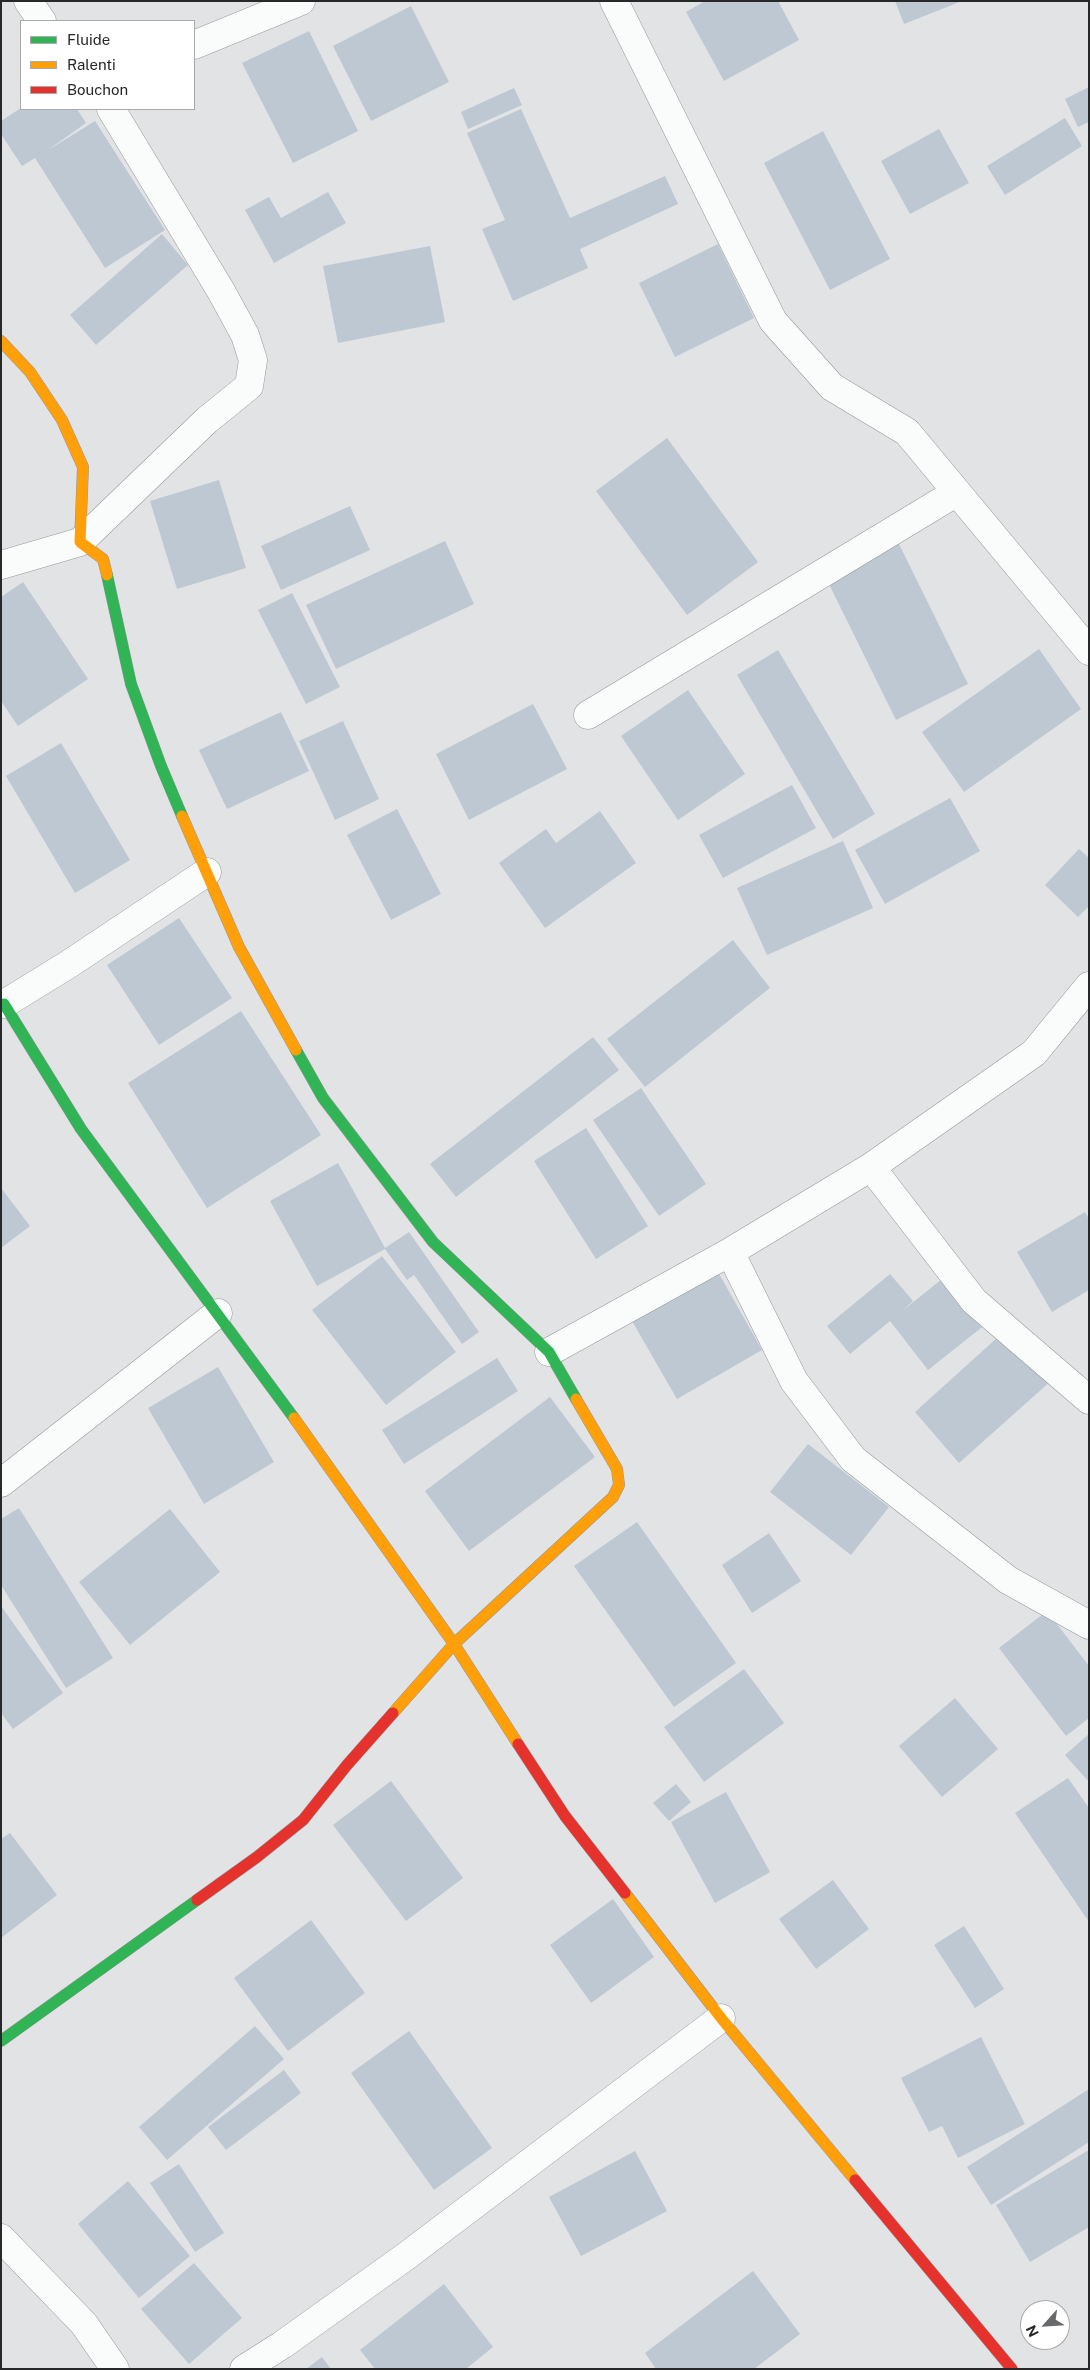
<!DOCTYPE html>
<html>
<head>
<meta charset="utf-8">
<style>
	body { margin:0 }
	#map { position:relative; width:1090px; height:2370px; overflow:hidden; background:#e1e3e5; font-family:"Public Sans",sans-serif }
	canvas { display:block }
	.frame { position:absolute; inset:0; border:2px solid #272829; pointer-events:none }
	.legend { position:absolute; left:20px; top:20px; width:175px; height:90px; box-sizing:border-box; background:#fff; border:1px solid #a9a9a9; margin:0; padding:6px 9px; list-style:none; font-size:15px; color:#272829 }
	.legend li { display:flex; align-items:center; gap:10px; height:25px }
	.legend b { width:25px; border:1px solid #a9a9a9 }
	.north { position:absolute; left:1020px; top:2300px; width:50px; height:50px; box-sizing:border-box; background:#fff; border:1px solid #a9a9a9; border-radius:50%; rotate:244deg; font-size:14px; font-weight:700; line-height:20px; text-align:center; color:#272829 }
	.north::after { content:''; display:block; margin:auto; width:18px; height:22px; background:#68696b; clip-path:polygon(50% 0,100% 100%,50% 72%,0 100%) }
</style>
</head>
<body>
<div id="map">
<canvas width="1090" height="2370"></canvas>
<div class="frame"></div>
<ul class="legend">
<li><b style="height:6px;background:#30b455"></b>Fluide</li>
<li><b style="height:6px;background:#ff9f0a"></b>Ralenti</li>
<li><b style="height:6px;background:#e5322d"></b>Bouchon</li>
</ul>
<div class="north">N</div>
</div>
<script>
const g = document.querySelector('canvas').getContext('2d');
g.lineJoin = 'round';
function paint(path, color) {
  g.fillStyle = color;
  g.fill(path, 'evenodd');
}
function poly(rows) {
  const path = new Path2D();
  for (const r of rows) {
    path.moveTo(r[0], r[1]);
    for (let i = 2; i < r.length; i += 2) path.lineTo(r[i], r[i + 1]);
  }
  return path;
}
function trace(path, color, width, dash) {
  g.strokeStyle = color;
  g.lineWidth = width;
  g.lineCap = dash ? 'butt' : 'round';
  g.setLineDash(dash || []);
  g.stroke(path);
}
const building = poly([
	[705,1,778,1,799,40,724,81,686,12],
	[895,1,962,1,904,24],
	[411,6,449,82,371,121,333,46],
	[309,31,358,131,293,163,242,63],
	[1089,87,1089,122,1078,127,1065,99],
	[514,88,522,105,468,129,461,112],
	[21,108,77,109,86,123,48,150,95,121,165,230,105,268,35,158,22,166,1,134,1,121],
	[521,109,570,218,665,176,678,204,580,249,588,268,513,301,482,229,505,220,467,133],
	[1065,118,1082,146,1005,195,987,166],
	[939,129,969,183,910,214,881,161],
	[823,131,890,259,830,290,764,163],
	[328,192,346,223,274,263,245,210,269,197,281,218],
	[162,234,188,265,96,345,70,315],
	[718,244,754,318,675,357,639,283],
	[430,246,445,322,338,343,323,266],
	[667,438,758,562,687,615,596,491],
	[219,480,246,568,177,589,150,501],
	[350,506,370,550,281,590,261,546],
	[897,540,968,684,896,720,825,576],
	[445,541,474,604,336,669,306,605],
	[23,582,88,679,18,726,1,701,1,597],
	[292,593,340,687,306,704,258,610],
	[1039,649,1081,709,964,792,922,732],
	[778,650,875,814,833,839,737,675],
	[688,690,745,774,678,820,621,736],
	[533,704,567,769,469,820,436,754],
	[281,712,309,771,227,809,199,750],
	[343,721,379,799,335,820,299,741],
	[61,743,130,860,75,893,6,776],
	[792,785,816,828,723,878,699,835],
	[950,798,980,851,885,904,855,850],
	[397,809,441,894,391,920,347,835],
	[600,811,636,863,545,928,499,863,546,829,556,843],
	[843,841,873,908,767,955,737,888],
	[1079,849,1089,858,1089,906,1078,917,1045,885],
	[179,918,232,998,159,1045,107,965],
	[733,940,770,988,645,1087,607,1039],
	[241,1011,321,1135,207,1208,128,1083],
	[593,1037,619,1070,456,1197,430,1164],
	[641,1088,706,1184,659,1216,593,1120],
	[586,1128,648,1226,596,1259,534,1161],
	[338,1163,385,1248,409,1232,479,1332,462,1344,414,1275,407,1280,385,1249,317,1286,270,1201],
	[1,1188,30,1226,1,1248],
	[1085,1212,1089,1219,1089,1290,1052,1312,1017,1252],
	[382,1256,456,1352,386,1405,312,1310],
	[718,1272,762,1350,677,1399,632,1321],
	[890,1274,913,1301,901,1312,947,1275,986,1324,928,1370,890,1321,850,1354,827,1326],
	[1008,1328,1052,1380,959,1463,915,1412],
	[497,1358,518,1391,404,1464,382,1430],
	[218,1367,274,1462,204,1504,148,1408],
	[550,1397,595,1457,469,1551,425,1491],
	[808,1444,889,1507,851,1555,770,1492],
	[19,1508,113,1658,66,1688,1,1585,1,1519],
	[170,1509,220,1572,130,1645,79,1582],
	[637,1522,736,1663,674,1707,574,1566],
	[769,1533,801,1581,752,1613,722,1565],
	[1,1606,63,1693,13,1729,1,1713],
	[1047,1611,1089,1666,1089,1718,1066,1736,999,1648],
	[744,1669,784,1723,704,1782,664,1727],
	[955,1698,998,1749,942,1797,899,1746],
	[1089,1734,1089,1782,1065,1755],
	[1068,1778,1089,1808,1089,1922,1015,1813],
	[391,1781,463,1878,406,1921,333,1825],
	[676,1784,691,1802,669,1821,653,1803],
	[726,1792,770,1872,715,1903,671,1822],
	[10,1833,57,1895,1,1938,1,1839],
	[833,1880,869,1929,816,1969,779,1919],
	[613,1899,654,1957,591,2003,550,1945],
	[311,1920,365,1993,288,2051,234,1978],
	[964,1926,1004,1989,975,2008,934,1945],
	[255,2026,284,2059,167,2160,139,2127],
	[409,2031,492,2148,434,2190,351,2073],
	[981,2037,1025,2124,958,2158,942,2126,929,2132,901,2078],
	[284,2070,301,2093,226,2150,208,2127],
	[1089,2089,1089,2142,991,2205,967,2167],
	[1089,2150,1089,2227,1030,2262,996,2205],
	[635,2151,667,2211,581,2256,549,2197],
	[179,2164,224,2233,195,2252,150,2183],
	[128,2181,190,2256,139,2298,78,2224],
	[194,2263,242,2318,189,2364,141,2309],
	[753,2271,800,2334,754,2369,656,2369,645,2353],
	[444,2284,493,2347,466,2369,375,2369,360,2350],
	[322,2357,331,2369,306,2369]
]);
const street = poly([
	[28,1,42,21],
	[614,1,773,321,832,387,907,432,1089,651],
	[194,45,301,1],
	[1,565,80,542,207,420,249,386,253,360,245,335,221,291,111,109],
	[588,715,957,492],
	[4,1004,69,964,207,872],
	[871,1167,974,1301,1089,1400],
	[730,1252,794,1381,853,1459,1008,1580,1089,1625],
	[549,1352,730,1252,871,1167,1034,1053,1089,986],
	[1,1483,218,1313],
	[1,2238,84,2324,115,2369],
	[244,2369,282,2345,405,2257,721,2018]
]);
const fast = poly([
	[107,575,131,684,161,766,182,816],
	[1,1006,4,1004,81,1129,294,1418],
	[296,1050,323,1098,433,1242,549,1352,576,1399],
	[1,2041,197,1900]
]);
const slow = poly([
	[1,341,30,372,62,420,83,467,80,542,103,559,107,575],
	[182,816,239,947,296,1050],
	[294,1418,454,1644,518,1744],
	[393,1713,454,1644,613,1497,619,1485,617,1469,576,1399],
	[625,1893,721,2018,855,2180]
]);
const jam = poly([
	[518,1744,565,1816,625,1893],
	[197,1900,257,1857,303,1820,347,1765,393,1713],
	[855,2180,1012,2369]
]);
paint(building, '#bec8d3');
trace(street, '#969899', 29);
trace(fast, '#969899', 12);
trace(slow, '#969899', 12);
trace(jam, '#969899', 12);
trace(street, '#fafbfb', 28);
trace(fast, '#30b455', 11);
trace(slow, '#ff9f0a', 11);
trace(jam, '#e5322d', 11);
</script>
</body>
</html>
